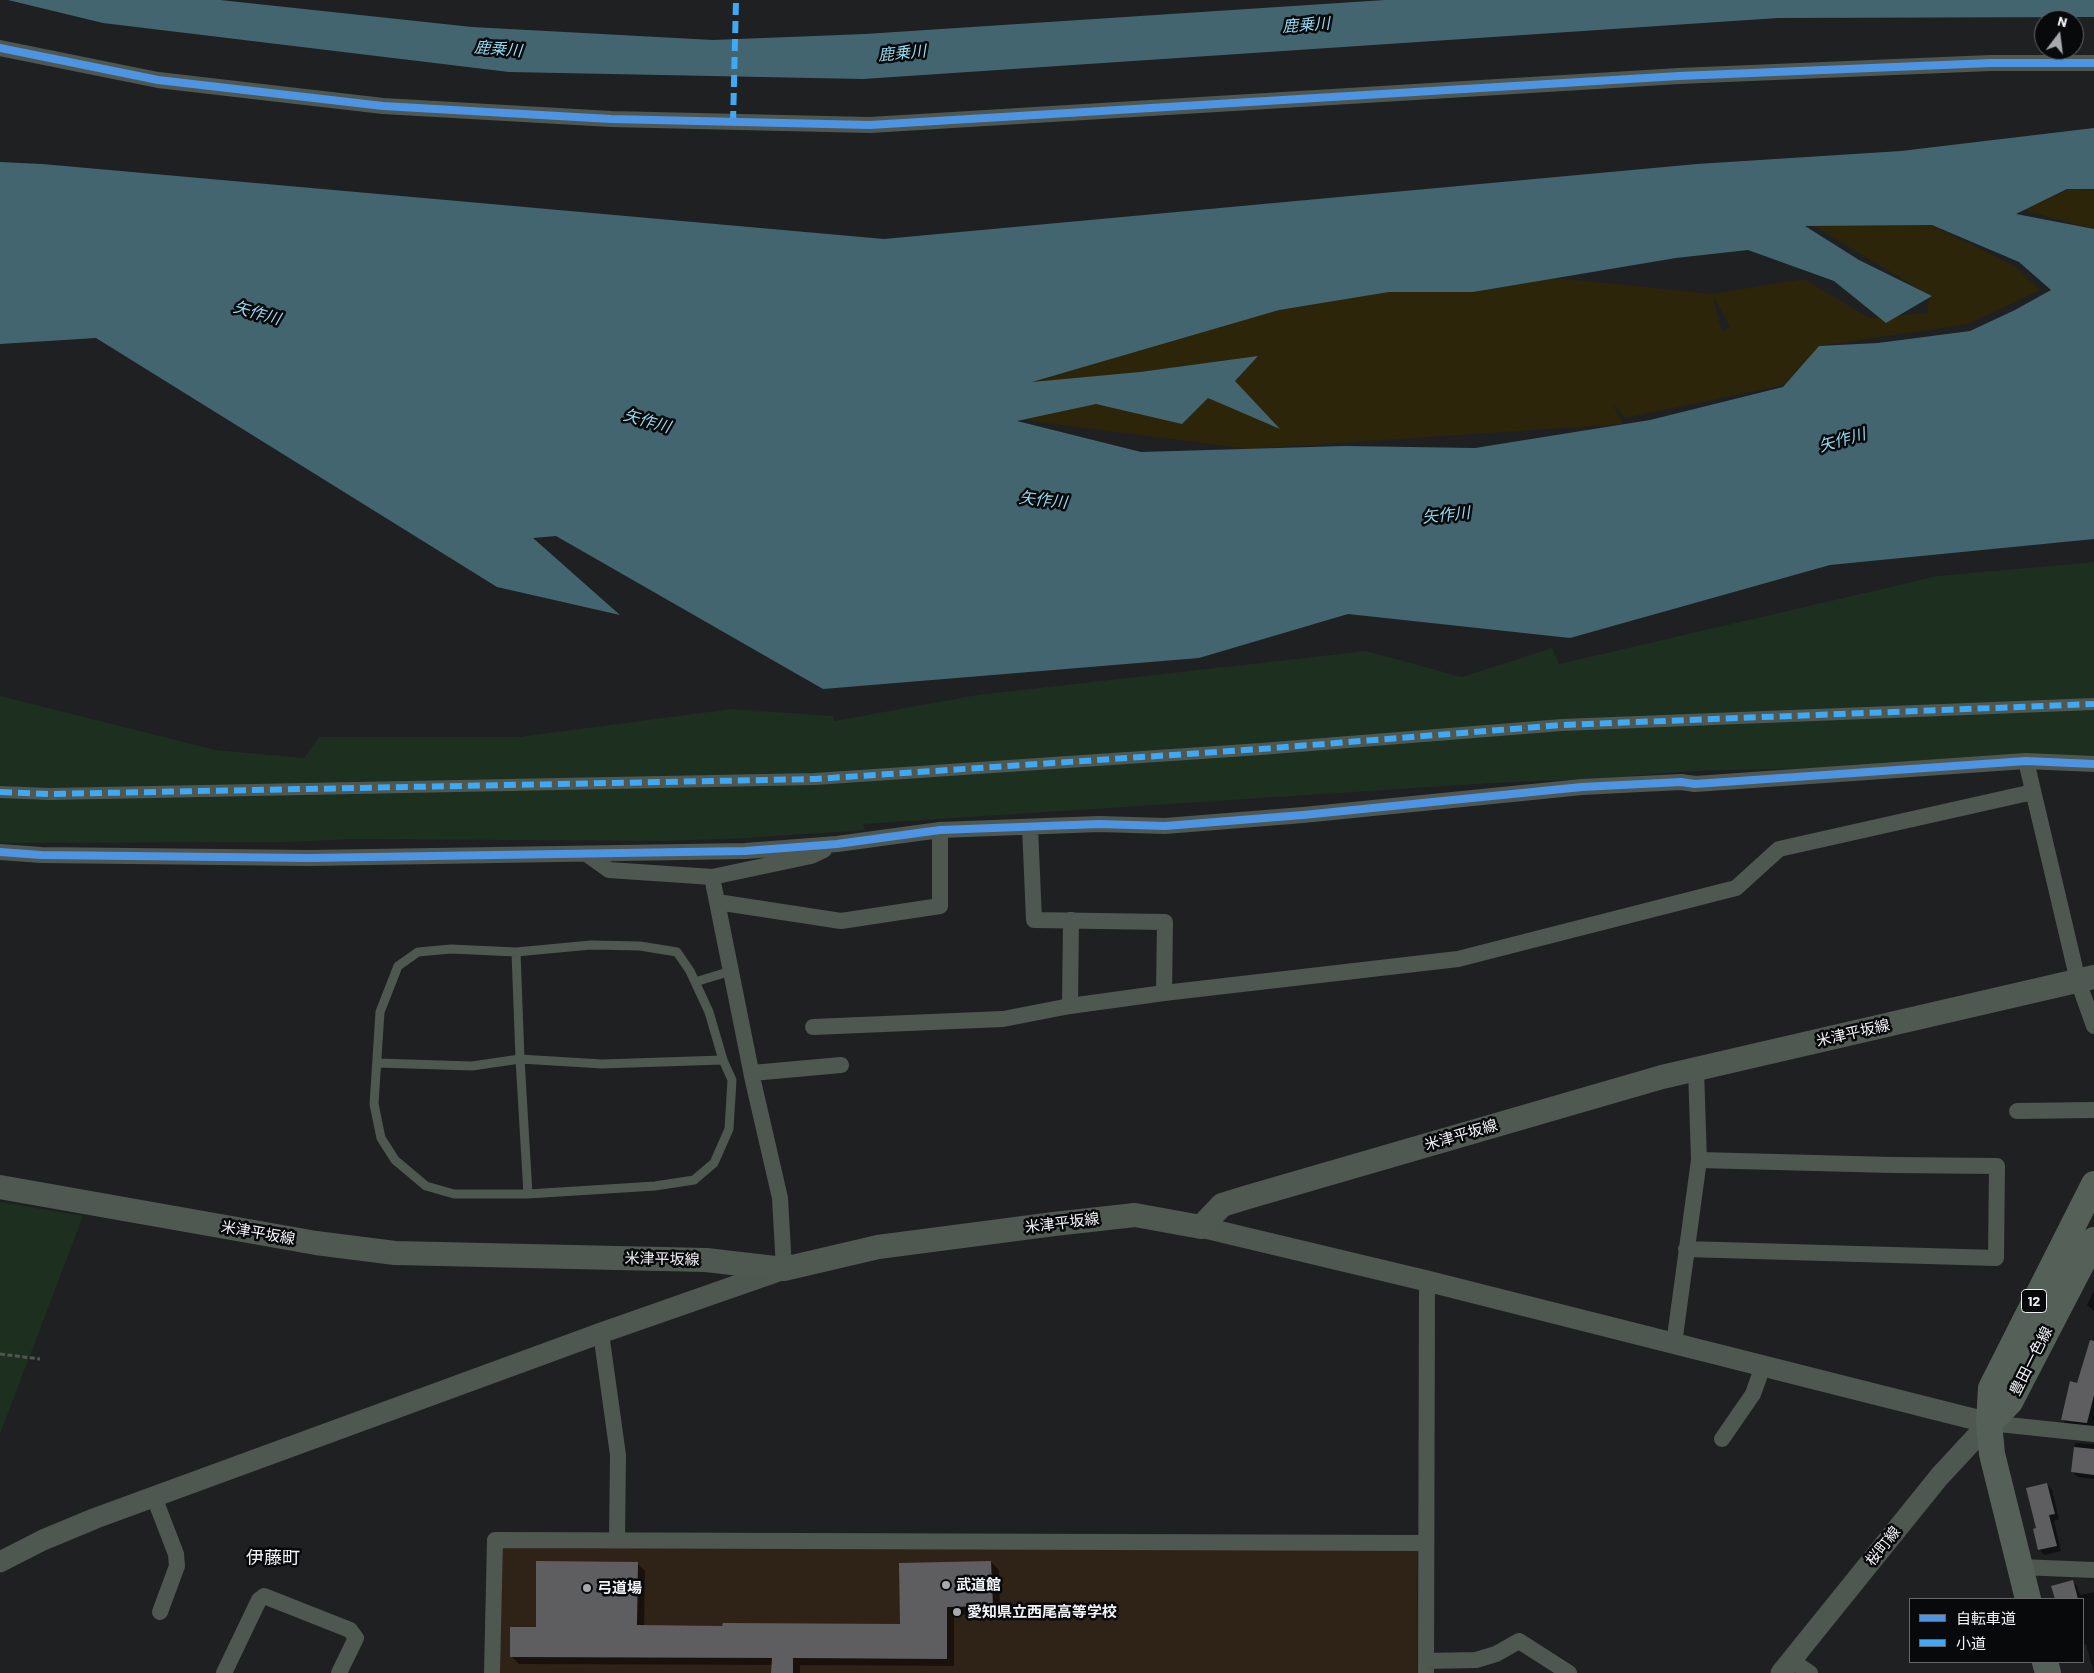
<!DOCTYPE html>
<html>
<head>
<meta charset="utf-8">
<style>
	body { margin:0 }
	#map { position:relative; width:2094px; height:1673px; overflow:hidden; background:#1f2022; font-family:Barlow,"Noto Sans JP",sans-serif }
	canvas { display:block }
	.legend { position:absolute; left:1909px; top:1598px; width:175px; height:65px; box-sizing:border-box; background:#08090b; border:1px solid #666769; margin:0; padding:6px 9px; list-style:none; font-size:15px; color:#f2f3f6 }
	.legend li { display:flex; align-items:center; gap:10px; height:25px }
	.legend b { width:25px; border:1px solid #666769 }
	.north { position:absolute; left:2034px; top:10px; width:50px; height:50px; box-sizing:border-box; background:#08090b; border:1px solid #666769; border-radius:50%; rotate:15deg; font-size:14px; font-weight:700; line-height:20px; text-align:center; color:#f2f3f6 }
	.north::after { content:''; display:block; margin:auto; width:18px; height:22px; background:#a8a9ac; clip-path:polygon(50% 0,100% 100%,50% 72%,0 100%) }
</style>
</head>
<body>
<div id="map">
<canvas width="2094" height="1673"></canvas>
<ul class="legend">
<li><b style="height:6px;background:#4d94e3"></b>自転車道</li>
<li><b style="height:6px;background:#3fa9f5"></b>小道</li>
</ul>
<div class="north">N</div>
</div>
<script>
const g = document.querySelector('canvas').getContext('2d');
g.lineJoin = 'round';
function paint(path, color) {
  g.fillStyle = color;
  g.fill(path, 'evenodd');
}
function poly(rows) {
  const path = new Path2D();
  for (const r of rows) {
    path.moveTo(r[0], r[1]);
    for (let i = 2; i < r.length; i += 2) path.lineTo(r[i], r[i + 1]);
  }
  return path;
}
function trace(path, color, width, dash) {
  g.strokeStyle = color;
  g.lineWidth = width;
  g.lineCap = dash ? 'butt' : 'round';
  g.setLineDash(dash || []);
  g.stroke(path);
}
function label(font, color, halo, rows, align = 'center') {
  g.font = font + ' Barlow,"Noto Sans JP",sans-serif';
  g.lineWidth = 5;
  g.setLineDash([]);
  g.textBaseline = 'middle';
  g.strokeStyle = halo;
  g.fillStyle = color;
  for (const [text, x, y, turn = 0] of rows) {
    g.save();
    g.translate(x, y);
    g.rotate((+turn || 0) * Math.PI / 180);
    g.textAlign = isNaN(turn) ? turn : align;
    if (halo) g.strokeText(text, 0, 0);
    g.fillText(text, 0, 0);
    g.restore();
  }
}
const education = poly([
	[503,1545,1417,1550,1417,1673,497,1673,499,1552]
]);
const green = poly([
	[2094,562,2094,757,1816,768,1693,771,1608,778,1492,783,863,824,865,830,747,838,664,841,352,839,290,842,0,843,0,696,215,750,304,758,319,737,519,737,731,709,833,716,834,721,977,695,1366,651,1462,677,1552,648,1559,664,1938,576],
	[0,1202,83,1216,0,1434]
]);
const sand = poly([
	[2070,189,2094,190,2094,229,2023,210],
	[1931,225,2015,266,2040,290,1968,324,1819,346,1784,385,1625,418,1612,403,1623,424,1250,449,928,408,1174,299,1557,278,1712,294,1804,279,1869,318,1927,313,1929,295,1814,226],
	[1714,297,1730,327,1722,332,1713,297]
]);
const water = poly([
	[8,0,220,0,472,27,713,40,865,34,1385,0,2094,0,2094,17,1778,18,863,79,509,72,103,23],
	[2094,128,2094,189,2067,189,2016,214,2094,229,2094,539,1830,565,1570,638,1348,614,1199,658,823,689,556,536,533,538,620,615,497,587,96,338,0,344,0,162,42,164,884,239,1697,164,1901,151],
	[1932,225,2019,262,2051,290,2015,310,1970,331,1878,343,1819,346,1783,387,1650,420,1475,448,1345,446,1141,452,1017,421,1096,404,1182,424,1208,398,1280,429,1235,381,1258,356,1140,372,1032,382,1279,310,1389,292,1473,292,1676,258,1748,250,1834,281,1886,323,1932,296,1859,260,1805,226]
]);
const shadow = poly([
	[2094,1291,2094,1311,2087,1305],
	[2094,1359,2094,1428,2067,1425,2062,1420,2078,1385],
	[2075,1443,2094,1444,2094,1479,2078,1477,2073,1472],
	[2047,1484,2052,1490,2059,1519,2054,1521,2061,1551,2044,1555,2039,1549,2038,1529],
	[991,1562,999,1570,1000,1614,954,1615,954,1666,800,1665,800,1673,773,1673,773,1665,519,1664,511,1656,537,1628,637,1563,645,1571,644,1627,901,1625],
	[2073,1582,2077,1586,2080,1595,2094,1592,2094,1673,2086,1644,2083,1645,2083,1599,2057,1599,2053,1587]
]);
const building = poly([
	[2090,1340,2094,1341,2094,1395,2087,1423,2061,1420,2070,1381,2077,1383],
	[2074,1447,2094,1449,2094,1475,2071,1472],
	[2047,1483,2055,1514,2049,1515,2057,1546,2038,1550,2033,1529,2036,1528,2026,1488],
	[536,1561,638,1562,637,1625,722,1626,723,1623,900,1624,899,1563,991,1561,993,1606,947,1607,947,1659,793,1658,793,1673,771,1673,772,1658,510,1657,510,1627,536,1627],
	[2073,1580,2078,1599,2055,1599,2051,1586]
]);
const path = poly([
	[0,1354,40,1359]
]);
const service = poly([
	[591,945,640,946,677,952,690,971,709,1012,723,1060,732,1080,729,1129,714,1163,694,1180,655,1186,528,1194,454,1194,426,1186,395,1160,381,1138,374,1104,380,1012,398,966,418,952,451,949,516,952,591,945],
	[516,952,520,1059,528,1194],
	[695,982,731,971],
	[378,1063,472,1066,520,1059,602,1064,723,1060]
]);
const pedestrian = poly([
	[0,792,50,794,815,779,1261,749,1562,725,2094,704]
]);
const minor = poly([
	[0,48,158,80,383,106,611,119,870,125,1679,76,1991,63,2094,63],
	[2026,761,2078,981,2094,1026],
	[1030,827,1034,920,1165,922,1164,993,1458,959,1736,888,1779,849,2033,792],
	[0,852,41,855,309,858,745,851,837,844,940,830,1099,824,1165,826,1303,815,1582,787,1681,782,1695,784,2026,761,2094,764],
	[588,855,609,870,712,877,811,856,824,850],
	[712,877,753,1081,780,1198,784,1269],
	[717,902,841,921,940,906,940,830],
	[1071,920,1070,1006,1164,993],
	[813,1027,1003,1019,1070,1006],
	[752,1073,841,1065],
	[2017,1111,2094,1110],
	[1686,1249,1996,1258,1997,1166,1892,1165,1699,1160],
	[601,1333,618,1455,617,1540],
	[1674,1344,1699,1160,1696,1069],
	[1989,1423,2094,1434],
	[1722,1439,1753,1394,1763,1366],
	[154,1497,176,1554,177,1566,160,1612],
	[2020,1567,2094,1570],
	[1791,1660,1810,1673],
	[1426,1661,1476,1660,1496,1654,1519,1641,1569,1673],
	[224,1673,259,1600,264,1596,350,1630,356,1638,339,1673],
	[492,1673,495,1540,1426,1543],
	[1426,1673,1427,1281]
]);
const tertiary = poly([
	[1201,1227,1427,1281,1989,1423,1939,1477,1781,1673],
	[0,1562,43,1540,96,1518,601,1333,784,1269]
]);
const secondary = poly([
	[0,1187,316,1243,395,1253,706,1260,784,1269,878,1247,1054,1224,1135,1215,1201,1227,1222,1205,1248,1197,1662,1077,2094,977]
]);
const primary = poly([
	[1989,1423,2010,1402,2094,1240],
	[2028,1599,1992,1454,1989,1423,1991,1388,2094,1184],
	[2045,1662,2048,1673]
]);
const quiet = poly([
	[733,123,736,0],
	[0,792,50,794,815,779,1261,749,1562,725,2094,704]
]);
const cycleway = poly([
	[0,48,158,80,383,106,611,119,870,125,1679,76,1991,63,2094,63],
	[0,852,41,855,309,858,745,851,837,844,940,830,1099,824,1165,826,1303,815,1582,787,1681,782,1695,784,2026,761,2094,764]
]);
const markers = [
	[946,1585,5,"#a8a9ac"],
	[587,1588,5,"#a8a9ac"],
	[957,1612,5,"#a8a9ac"]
];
const shields = [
	[2034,1301,25]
];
const shieldNames = [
	["12",2034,1301]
];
const streetNames = [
	["米津平坂線",1853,1033,-13],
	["米津平坂線",1461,1135,-16],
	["米津平坂線",1062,1223,-7],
	["米津平坂線",258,1233,10],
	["米津平坂線",662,1259,1],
	["豊田一色線",2031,1361,-63],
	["桜町線",1883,1546,-51]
];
const poiNames = [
	["武道館",956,1585],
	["弓道場",597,1588],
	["愛知県立西尾高等学校",967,1612]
];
const waterNames = [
	["鹿乗川",1306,25,-4],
	["鹿乗川",498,49,5],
	["鹿乗川",902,53,-5],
	["矢作川",257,313,16],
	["矢作川",647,421,16],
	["矢作川",1842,440,-16],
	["矢作川",1043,500,6],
	["矢作川",1446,515,-6]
];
const quarterNames = [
	["伊藤町",273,1558]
];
paint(education, '#2f2318');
paint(green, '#1d2f1f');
paint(sand, '#2c2509');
paint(water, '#436570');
paint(shadow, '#0007');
paint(building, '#5e5e60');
trace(path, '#535754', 3, [5, 2.5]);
trace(service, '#4f5751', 9);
trace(pedestrian, '#4f5751', 12);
trace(minor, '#4f5751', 16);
trace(tertiary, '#4f5751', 21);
trace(secondary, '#4f5952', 24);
trace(primary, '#556158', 26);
trace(quiet, '#3fa9f5', 6, [12, 6]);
trace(cycleway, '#4d94e3', 8);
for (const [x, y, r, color] of markers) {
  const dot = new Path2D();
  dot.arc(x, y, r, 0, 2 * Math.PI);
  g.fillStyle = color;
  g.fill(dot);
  trace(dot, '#08090b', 2);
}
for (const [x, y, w] of shields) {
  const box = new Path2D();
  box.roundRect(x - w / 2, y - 11.5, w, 23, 4);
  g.fillStyle = '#08090b';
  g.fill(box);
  trace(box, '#f2f3f6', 1);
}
label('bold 14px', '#f2f3f6', null, shieldNames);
label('15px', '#f2f3f6', '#08090b', streetNames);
label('bold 15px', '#f2f3f6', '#08090b', poiNames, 'left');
label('italic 16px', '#95daf0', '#08090b', waterNames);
label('18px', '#f2f3f6', '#08090b', quarterNames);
</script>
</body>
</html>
